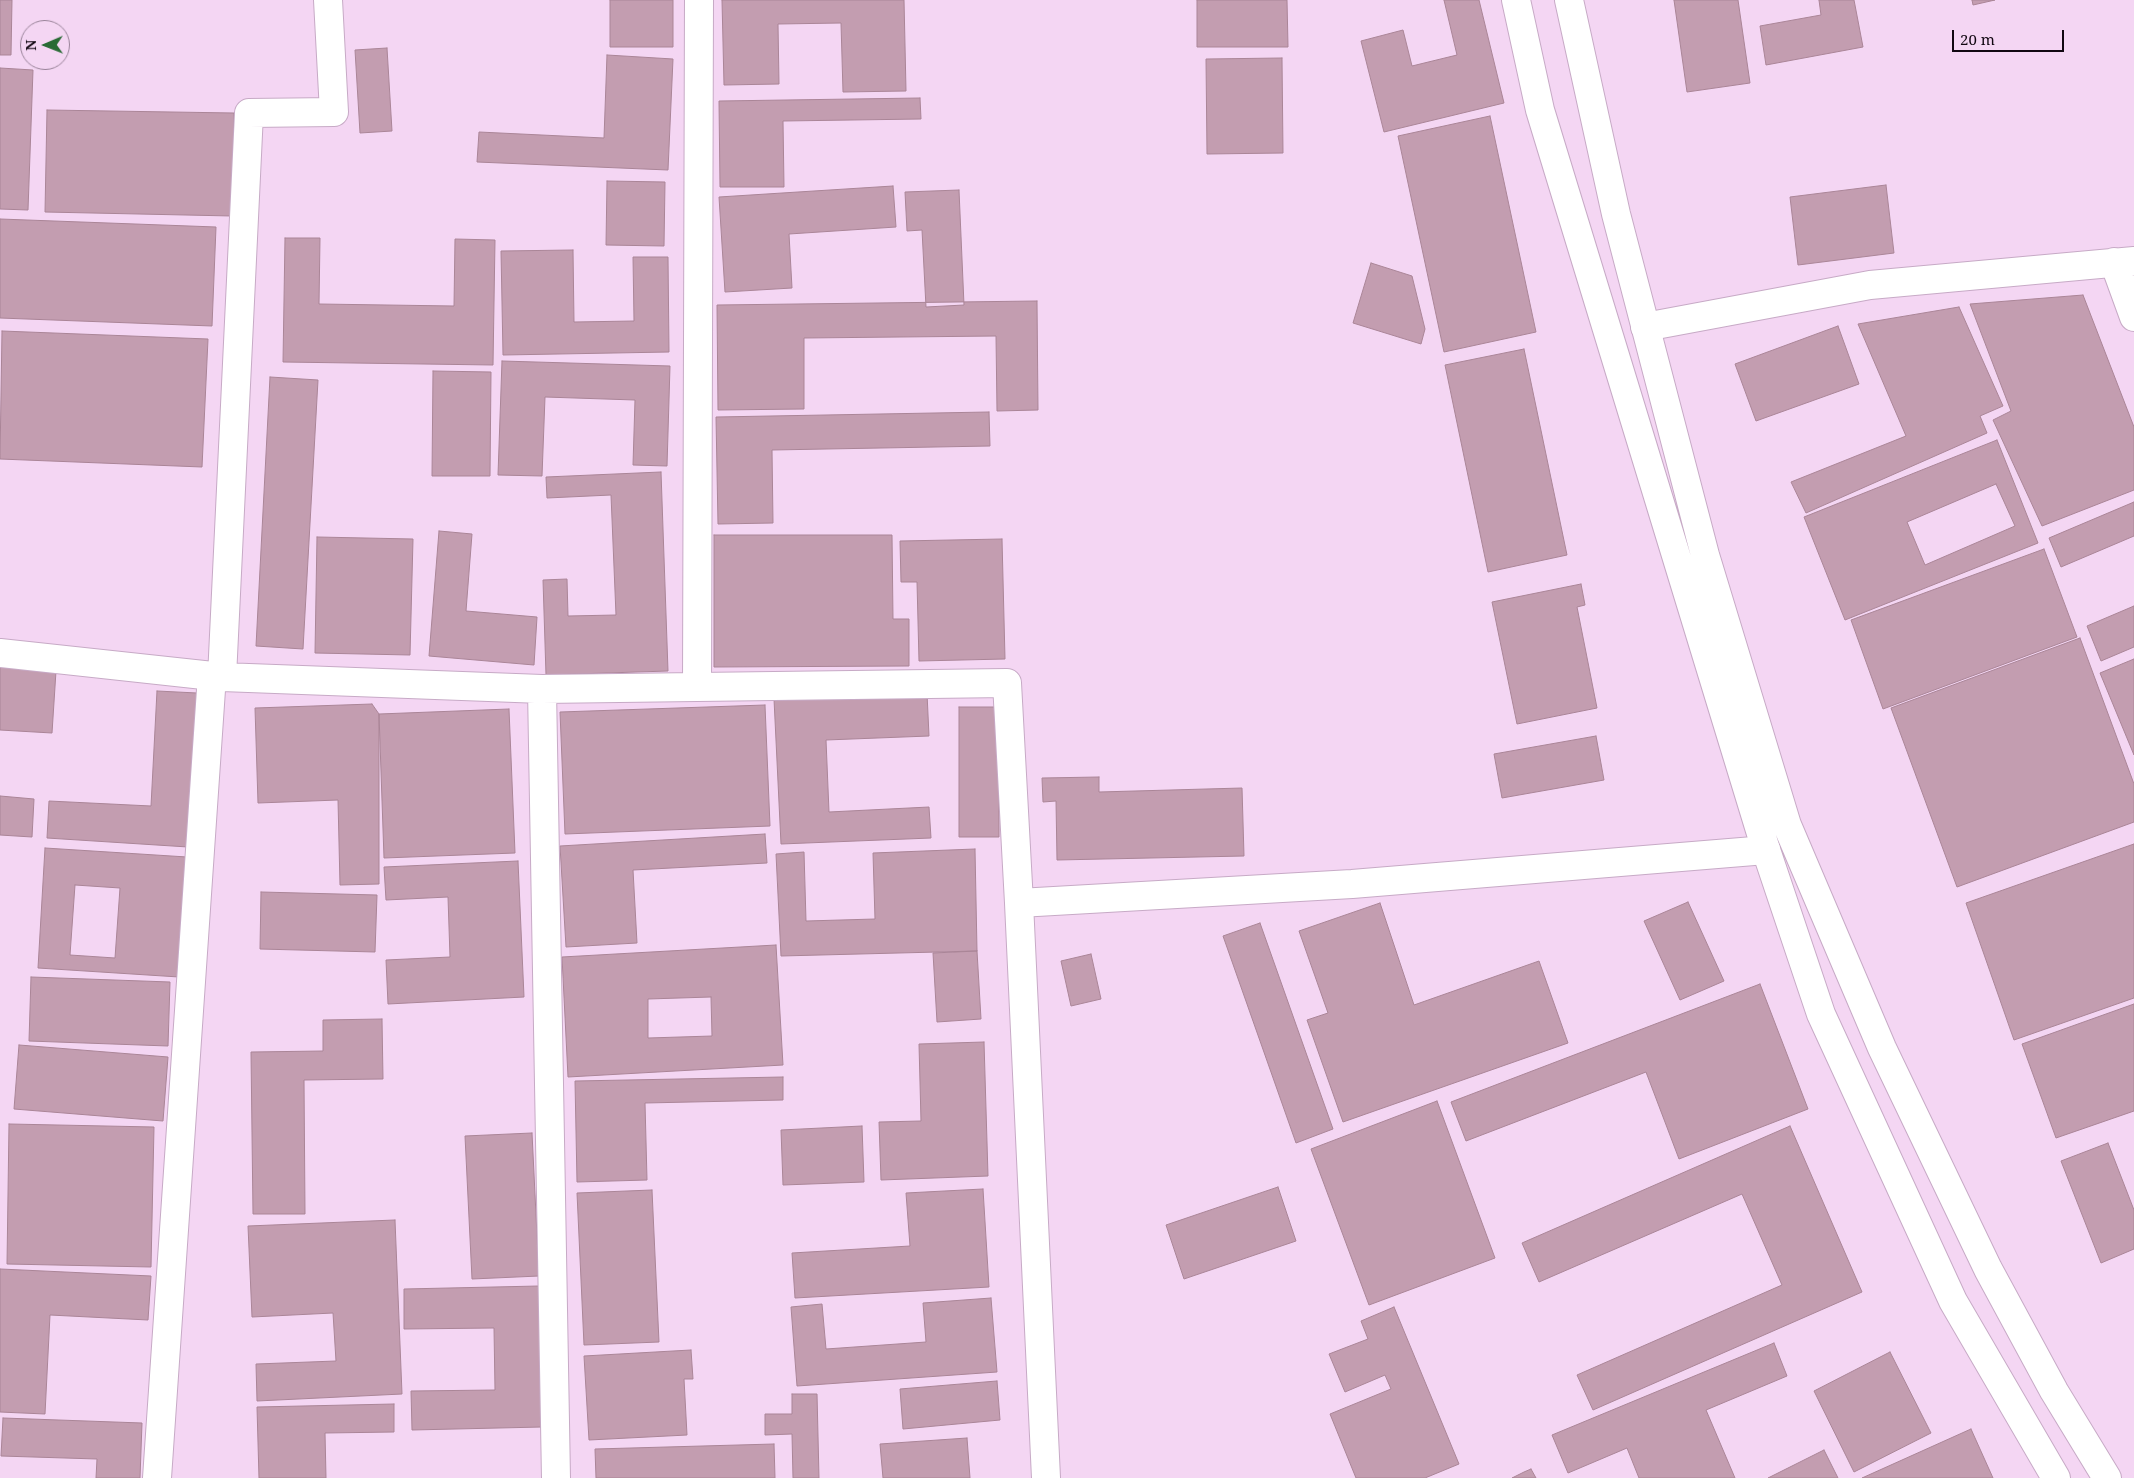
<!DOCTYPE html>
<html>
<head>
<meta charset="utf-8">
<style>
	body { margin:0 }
	#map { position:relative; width:2134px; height:1478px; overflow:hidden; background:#f4d6f3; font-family:"Noto Serif",serif }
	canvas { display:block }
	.north { position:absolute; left:20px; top:20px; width:50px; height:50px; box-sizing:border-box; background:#f4d6f3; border:1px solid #998399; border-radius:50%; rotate:269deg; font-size:14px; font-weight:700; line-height:20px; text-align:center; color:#110711 }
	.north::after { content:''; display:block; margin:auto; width:18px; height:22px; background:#296b35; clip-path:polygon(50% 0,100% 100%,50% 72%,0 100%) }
	.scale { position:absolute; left:1952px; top:30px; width:112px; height:22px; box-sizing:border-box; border:2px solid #110711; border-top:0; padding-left:6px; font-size:15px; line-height:18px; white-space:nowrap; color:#110711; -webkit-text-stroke:4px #f4d6f3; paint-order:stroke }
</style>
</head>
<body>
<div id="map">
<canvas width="2134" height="1478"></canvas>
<div class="north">N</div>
<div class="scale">20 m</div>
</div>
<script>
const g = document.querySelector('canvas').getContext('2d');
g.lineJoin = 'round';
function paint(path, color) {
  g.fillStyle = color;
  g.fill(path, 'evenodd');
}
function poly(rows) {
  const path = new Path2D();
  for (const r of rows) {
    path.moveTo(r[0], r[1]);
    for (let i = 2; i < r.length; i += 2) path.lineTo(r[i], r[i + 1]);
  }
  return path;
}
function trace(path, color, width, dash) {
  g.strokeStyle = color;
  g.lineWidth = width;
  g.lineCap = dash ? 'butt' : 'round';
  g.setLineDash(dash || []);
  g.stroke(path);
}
const building = poly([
	[0,0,12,0,11,55,0,55,0,0],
	[610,0,673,0,673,47,610,47,610,0],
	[722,0,904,0,906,91,843,92,841,23,778,24,779,84,724,85,722,0],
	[1197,0,1287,0,1288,47,1197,47,1197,0],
	[1444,0,1479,0,1504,103,1384,132,1361,41,1403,30,1412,66,1457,55,1444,0],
	[1674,0,1738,0,1750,83,1687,92,1674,0],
	[1819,0,1854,0,1863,47,1766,65,1760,26,1821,15,1819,0],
	[1972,0,1995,0,1973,5,1972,0],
	[387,48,392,131,360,133,355,50,387,48],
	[607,55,673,59,668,170,477,162,479,132,604,138,607,55],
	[1282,58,1283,153,1207,154,1206,59,1282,58],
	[0,68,33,70,28,210,0,209,0,68],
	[920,98,921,119,783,121,784,187,720,187,719,101,920,98],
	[47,110,234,113,232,216,45,212,47,110],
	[1490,116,1536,332,1444,352,1398,136,1490,116],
	[607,181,665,182,664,246,606,245,607,181],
	[1886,185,1894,253,1798,265,1790,197,1886,185],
	[893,186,896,227,789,234,792,288,725,292,719,197,893,186],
	[959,190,964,305,926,307,922,230,907,231,905,192,959,190],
	[0,219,216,227,212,326,0,318,0,219],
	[285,238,320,238,319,304,454,306,455,239,495,240,493,365,283,362,285,238],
	[573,250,574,322,634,321,633,257,668,257,669,352,503,355,501,251,573,250],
	[1371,263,1412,276,1425,329,1421,344,1353,323,1371,263],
	[2083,295,2134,427,2134,490,2042,526,1993,420,2011,411,1970,304,2083,295],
	[1037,301,1038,410,997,411,996,336,804,338,804,409,718,410,717,305,1037,301],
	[1959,307,2003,406,1980,416,1987,433,1806,513,1791,482,1906,436,1858,324,1959,307],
	[1838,326,1859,384,1756,421,1735,364,1838,326],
	[2,331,208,339,202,467,0,459,2,331],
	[1524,349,1567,555,1488,572,1445,365,1524,349],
	[502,361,670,366,667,466,633,465,635,400,545,397,542,476,498,475,502,361],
	[433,371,491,372,490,476,432,476,433,371],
	[270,377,318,380,303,649,256,646,270,377],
	[989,412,990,446,772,450,773,523,718,524,716,417,989,412],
	[1997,440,2038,543,1845,620,1804,517,1997,440],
	[661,472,668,671,546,675,543,580,567,579,568,616,616,615,611,495,547,498,546,477,661,472],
	[1996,484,2015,526,1925,565,1907,522,1996,484],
	[2134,502,2134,536,2061,567,2049,538,2134,502],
	[439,531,472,534,466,611,537,617,534,665,429,656,439,531],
	[714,535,892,535,893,619,909,619,909,666,714,667,714,535],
	[317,537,413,539,410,655,315,653,317,537],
	[1002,539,1005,659,919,661,917,582,901,582,900,541,1002,539],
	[2044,549,2077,637,1883,709,1851,620,2044,549],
	[1581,584,1585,605,1577,607,1597,708,1517,724,1492,602,1581,584],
	[2134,606,2134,647,2101,661,2087,626,2134,606],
	[2080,638,2134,784,2134,822,1957,887,1891,708,2080,638],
	[2134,659,2134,755,2100,673,2134,659],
	[0,667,56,671,52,733,0,730,0,667],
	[157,691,197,693,188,847,47,838,49,801,151,806,157,691],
	[927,693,929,736,826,740,829,812,929,807,931,838,781,844,774,699,927,693],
	[372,704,379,714,379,884,340,885,338,800,258,803,255,708,372,704],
	[765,705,770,826,565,834,560,712,765,705],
	[959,707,999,707,999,837,959,837,959,707],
	[509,709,515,853,384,858,379,714,509,709],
	[1596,736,1604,780,1502,798,1494,754,1596,736],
	[1099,777,1099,792,1242,788,1244,856,1057,860,1056,801,1043,802,1042,778,1099,777],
	[0,796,34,799,32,837,0,835,0,796],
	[765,834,767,863,633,870,637,943,566,947,560,846,765,834],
	[2134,844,2134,998,2014,1040,1966,903,2134,844],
	[45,848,187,857,179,977,38,968,45,848],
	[975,849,977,951,781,956,776,854,804,852,806,921,875,919,873,853,975,849],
	[518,861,524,997,388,1004,386,960,450,957,448,897,386,900,384,867,518,861],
	[75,885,120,888,115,958,70,955,75,885],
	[261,892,377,895,375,952,260,949,261,892],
	[1688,902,1724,981,1680,1000,1644,921,1688,902],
	[1380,903,1414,1005,1539,961,1568,1043,1343,1122,1307,1020,1328,1013,1299,931,1380,903],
	[1260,923,1333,1129,1296,1143,1223,936,1260,923],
	[776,945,783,1065,568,1077,562,957,776,945],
	[977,951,981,1019,937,1022,933,953,977,951],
	[1091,954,1101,999,1071,1006,1061,961,1091,954],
	[31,977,170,982,168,1046,29,1041,31,977],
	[1760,984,1808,1109,1679,1159,1646,1072,1466,1141,1451,1102,1760,984],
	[711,997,712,1036,648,1038,648,999,711,997],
	[2134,1004,2134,1111,2056,1138,2022,1044,2134,1004],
	[382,1019,383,1079,304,1080,305,1214,253,1214,251,1052,323,1051,323,1020,382,1019],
	[984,1042,988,1176,881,1180,879,1122,921,1121,919,1044,984,1042],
	[19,1045,168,1057,163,1121,14,1109,19,1045],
	[783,1077,783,1100,645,1103,647,1180,577,1182,575,1081,783,1077],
	[1437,1101,1495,1258,1369,1305,1311,1149,1437,1101],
	[9,1124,154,1127,151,1267,7,1264,9,1124],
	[862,1126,864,1182,783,1185,781,1130,862,1126],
	[1790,1126,1862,1292,1593,1410,1577,1375,1782,1285,1742,1194,1539,1282,1522,1243,1790,1126],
	[532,1133,539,1276,472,1279,465,1136,532,1133],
	[2108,1143,2134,1210,2134,1249,2101,1263,2061,1161,2108,1143],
	[1278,1187,1296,1241,1184,1279,1166,1225,1278,1187],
	[983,1189,989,1287,795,1298,792,1253,910,1246,906,1193,983,1189],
	[652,1190,659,1342,584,1345,577,1193,652,1190],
	[395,1220,402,1394,257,1401,256,1364,336,1361,333,1313,252,1317,248,1226,395,1220],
	[0,1269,151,1276,148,1320,50,1315,45,1414,0,1412,0,1269],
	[539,1286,542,1427,412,1430,411,1391,495,1390,494,1328,404,1329,404,1289,539,1286],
	[991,1298,997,1372,797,1386,791,1307,822,1304,826,1349,926,1342,923,1303,991,1298],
	[1394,1307,1459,1464,1425,1478,1356,1478,1330,1414,1391,1389,1385,1375,1345,1392,1329,1354,1368,1339,1361,1321,1394,1307],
	[1774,1343,1787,1376,1706,1410,1735,1478,1639,1478,1627,1448,1568,1473,1552,1435,1774,1343],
	[691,1350,693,1379,684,1379,687,1435,589,1440,584,1356,691,1350],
	[1890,1352,1931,1433,1854,1472,1814,1391,1890,1352],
	[997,1381,1000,1420,903,1429,900,1389,997,1381],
	[792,1394,817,1394,819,1478,793,1478,792,1434,765,1435,765,1414,792,1414,792,1394],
	[394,1404,394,1432,325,1433,326,1478,259,1478,257,1407,394,1404],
	[3,1418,142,1423,140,1478,96,1478,97,1459,1,1456,3,1418],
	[1971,1429,1993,1478,1862,1478,1971,1429],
	[967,1438,970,1478,883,1478,880,1444,967,1438],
	[774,1444,775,1478,596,1478,595,1449,774,1444],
	[1824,1450,1838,1478,1768,1478,1824,1450],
	[1531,1469,1536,1478,1512,1478,1524,1472,1531,1469]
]);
const minor = poly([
	[2114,262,2134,317],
	[1645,327,1870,285,2134,261],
	[0,653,222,677,542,689,1007,683,1019,903,1352,884,1766,850],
	[222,677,249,113,334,112,328,0],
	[697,686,699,0],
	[542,689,556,1478],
	[1019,903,1046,1478],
	[157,1478,212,675]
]);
const major = poly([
	[1516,0,1540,110,1766,850,1821,1014,1953,1301,2056,1478],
	[1569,0,1616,214,1705,555,1787,825,1882,1048,1988,1269,2054,1391,2107,1478]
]);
paint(building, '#c39db0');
trace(building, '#aa8597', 1);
trace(minor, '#c7aac6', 30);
trace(major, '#c7aac6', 30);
trace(minor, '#fff', 28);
trace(major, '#fff', 28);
</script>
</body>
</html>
